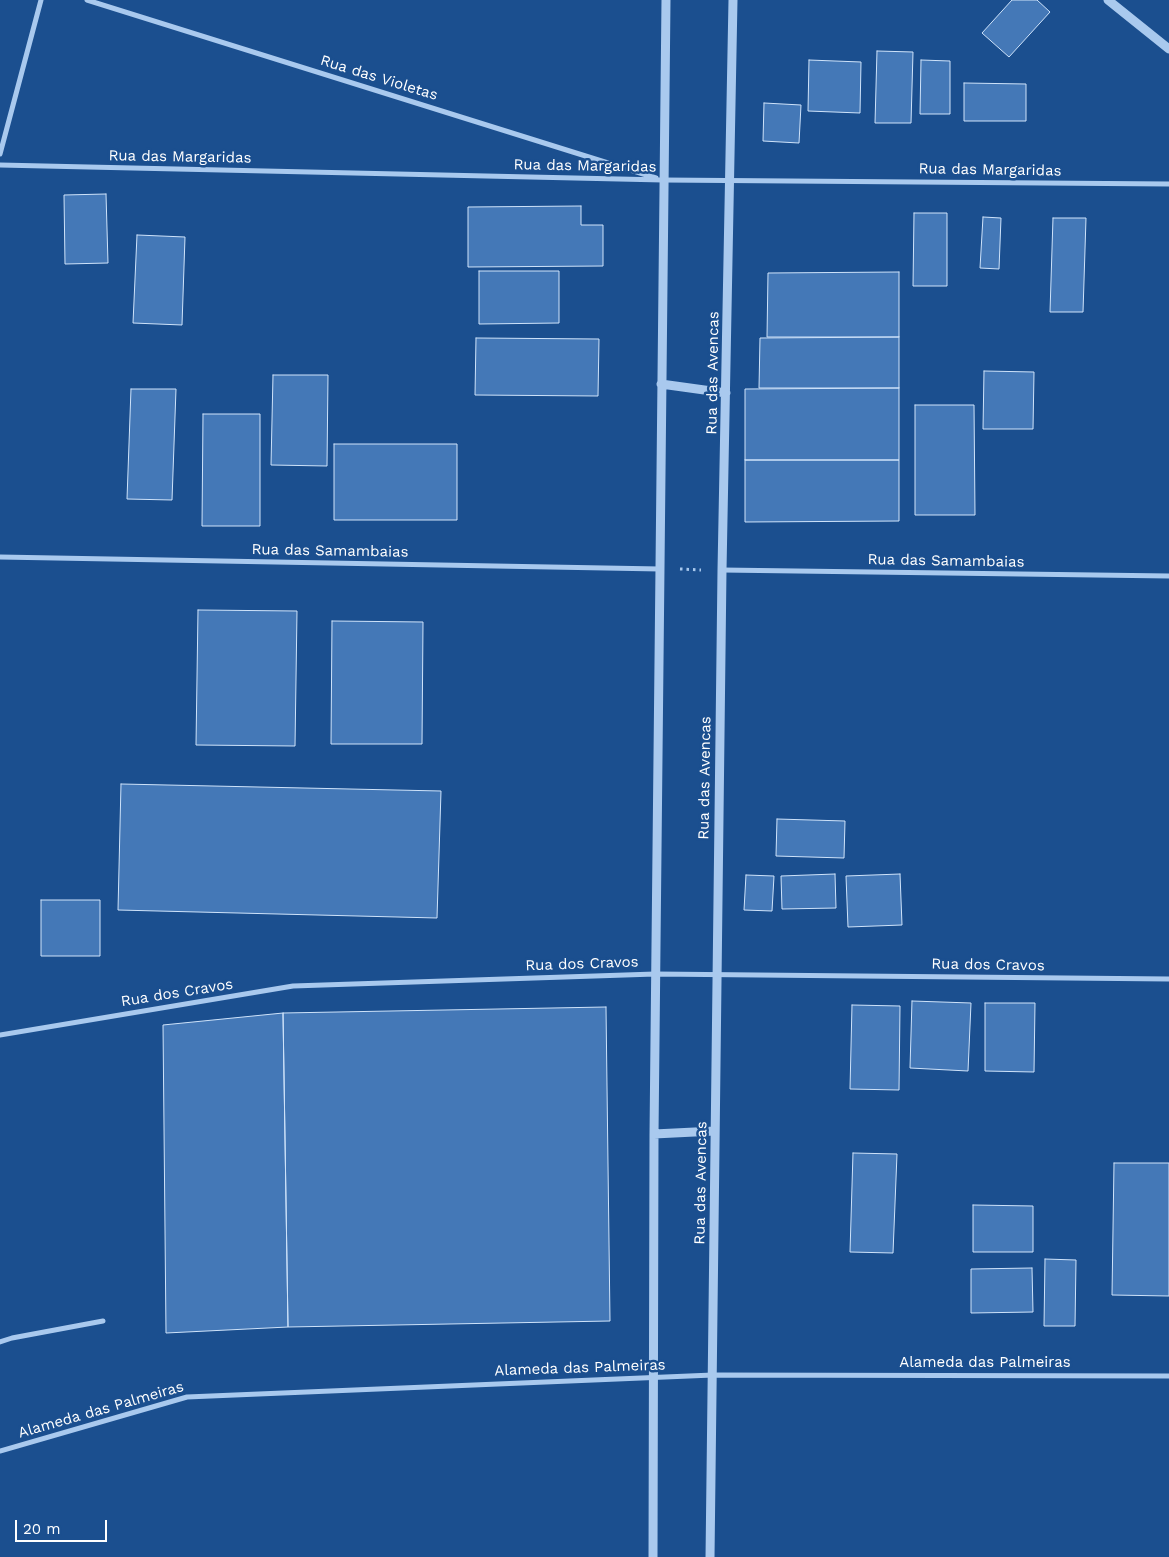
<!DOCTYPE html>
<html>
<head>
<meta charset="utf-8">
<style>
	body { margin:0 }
	#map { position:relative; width:1169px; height:1557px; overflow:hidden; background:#1b4f8f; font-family:"Work Sans",sans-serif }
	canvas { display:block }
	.scale { position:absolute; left:15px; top:1520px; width:92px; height:22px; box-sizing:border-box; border:2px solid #fff; border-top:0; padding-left:6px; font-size:15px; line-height:18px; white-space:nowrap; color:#fff; -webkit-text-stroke:4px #1b4f8f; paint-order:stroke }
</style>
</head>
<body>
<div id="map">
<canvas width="1169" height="1557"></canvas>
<div class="scale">20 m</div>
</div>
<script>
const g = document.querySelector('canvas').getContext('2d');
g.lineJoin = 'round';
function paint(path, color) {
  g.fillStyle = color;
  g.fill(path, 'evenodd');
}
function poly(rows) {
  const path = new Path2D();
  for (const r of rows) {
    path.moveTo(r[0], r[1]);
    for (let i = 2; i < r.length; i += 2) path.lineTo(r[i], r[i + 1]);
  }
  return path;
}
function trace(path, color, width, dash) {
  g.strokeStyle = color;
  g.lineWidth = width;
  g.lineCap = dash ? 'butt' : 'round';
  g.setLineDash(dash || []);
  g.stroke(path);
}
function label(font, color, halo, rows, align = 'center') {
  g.font = font + ' "Work Sans",sans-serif';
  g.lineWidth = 5;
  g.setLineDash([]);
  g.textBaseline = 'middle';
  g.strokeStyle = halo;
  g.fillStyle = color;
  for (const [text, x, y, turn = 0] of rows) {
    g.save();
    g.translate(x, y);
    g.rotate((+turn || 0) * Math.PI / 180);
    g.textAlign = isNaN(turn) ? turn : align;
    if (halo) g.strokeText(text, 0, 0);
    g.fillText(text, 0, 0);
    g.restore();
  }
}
const building = poly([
	[1012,0,1037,0,1050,12,1009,57,982,33,1012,0],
	[877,51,913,52,911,123,875,123,877,51],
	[809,60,861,62,860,113,808,111,809,60],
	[921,60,950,61,950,114,920,114,921,60],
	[964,83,1026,84,1026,121,964,121,964,83],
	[764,103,801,105,799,143,763,141,764,103],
	[106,194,108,263,65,264,64,195,106,194],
	[581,206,581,225,603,225,603,266,468,267,468,207,581,206],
	[914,213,947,213,947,286,913,286,914,213],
	[983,217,1001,218,999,269,980,268,983,217],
	[1053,218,1086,218,1083,312,1050,312,1053,218],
	[137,235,185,237,182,325,133,323,137,235],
	[479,271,559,271,559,323,479,324,479,271],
	[899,272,899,337,767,337,768,273,899,272],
	[899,337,899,388,759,388,760,338,899,337],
	[476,338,599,339,598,396,475,395,476,338],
	[984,371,1034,372,1033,429,983,429,984,371],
	[273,375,328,375,327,466,271,465,273,375],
	[899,388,899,460,745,460,745,389,899,388],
	[131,389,176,389,172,500,127,499,131,389],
	[915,405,974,405,975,515,915,515,915,405],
	[203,414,260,414,260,526,202,526,203,414],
	[334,444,457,444,457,520,334,520,334,444],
	[745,460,899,460,899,521,745,522,745,460],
	[198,610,297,611,295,746,196,745,198,610],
	[332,621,423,622,422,744,331,744,332,621],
	[121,784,441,791,437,918,118,910,121,784],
	[777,819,845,821,844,858,776,856,777,819],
	[835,874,836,908,782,909,781,876,835,874],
	[900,874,902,925,848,927,846,876,900,874],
	[746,875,774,876,772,911,744,910,746,875],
	[41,900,100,900,100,956,41,956,41,900],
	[912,1001,971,1003,968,1071,910,1068,912,1001],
	[985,1003,1035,1003,1034,1072,985,1071,985,1003],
	[852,1005,900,1006,899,1090,850,1089,852,1005],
	[606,1007,610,1321,288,1327,283,1013,606,1007],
	[283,1013,288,1327,166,1333,163,1025,283,1013],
	[853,1153,897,1154,893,1253,850,1252,853,1153],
	[1114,1163,1169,1163,1169,1296,1112,1295,1114,1163],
	[973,1205,1033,1206,1033,1252,973,1252,973,1205],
	[1045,1259,1076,1260,1075,1326,1044,1326,1045,1259],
	[1032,1268,1033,1312,971,1313,971,1269,1032,1268]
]);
const path = poly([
	[680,569,701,570]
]);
const minor = poly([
	[87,0,656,178],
	[0,154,41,0],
	[0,165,663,180,1169,184],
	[0,557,660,569],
	[722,570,1169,576],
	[0,1035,293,986,655,974,1169,979],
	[0,1342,12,1338,103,1321],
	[0,1451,187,1397,713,1375,1169,1376]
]);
const tertiary = poly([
	[1108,0,1169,49],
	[661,384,726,393],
	[654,1134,715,1131],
	[653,1557,654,1134,666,0],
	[710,1557,722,570,733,0]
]);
const streetNames = [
	["Rua das Violetas",379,78,17],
	["Rua das Margaridas",180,157,1],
	["Rua das Margaridas",585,166,1],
	["Rua das Margaridas",990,170,1],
	["Rua das Avencas",713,373,-89],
	["Rua das Samambaias",330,551,1],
	["Rua das Samambaias",946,561,1],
	["Rua das Avencas",705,778,-89],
	["Rua dos Cravos",582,964,-2],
	["Rua dos Cravos",988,965,1],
	["Rua dos Cravos",177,993,-9],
	["Rua das Avencas",701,1183,-89],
	["Alameda das Palmeiras",985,1363],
	["Alameda das Palmeiras",580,1368,-2],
	["Alameda das Palmeiras",101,1410,-16]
];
paint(building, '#4478b7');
trace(building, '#cfe3fa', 1);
trace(path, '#a9c9ee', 3, [2.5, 4]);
trace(minor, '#a9c9ee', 5);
trace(tertiary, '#a9c9ee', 9);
label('15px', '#fff', '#1b4f8f', streetNames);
</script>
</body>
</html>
